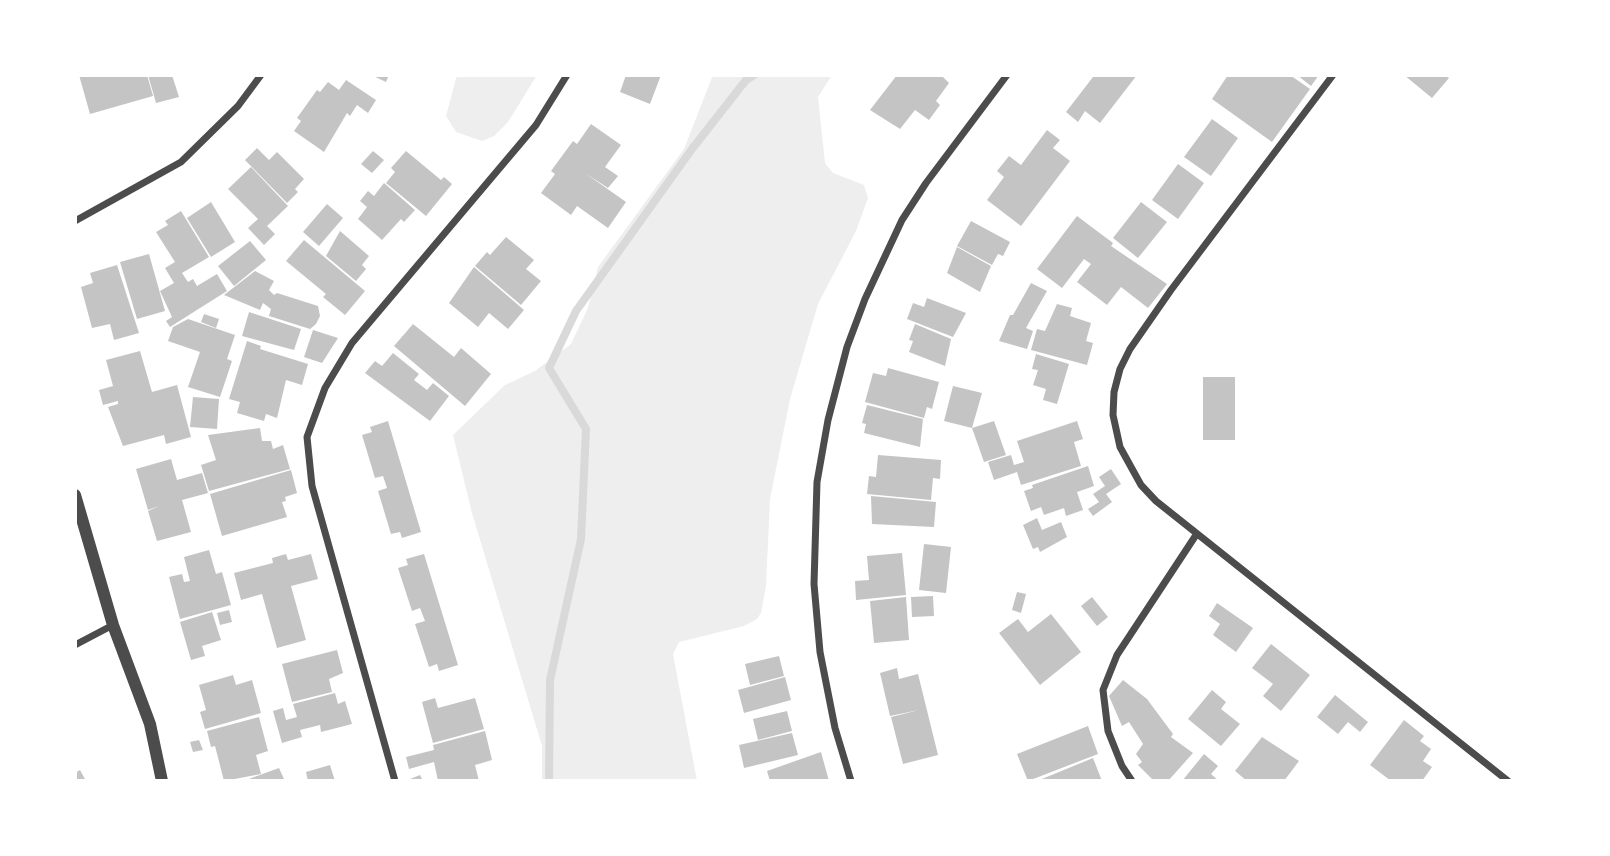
<!DOCTYPE html>
<html>
<head>
<meta charset="utf-8">
<style>
	body { margin:0 }
	#map { position:relative; width:1610px; height:856px; overflow:hidden; background:#fff; font-family:"Playfair Display",serif }
	canvas { display:block }
	.frame { position:absolute; inset:0; border:77px solid #fff; pointer-events:none }
</style>
</head>
<body>
<div id="map">
<canvas width="1610" height="856"></canvas>
<div class="frame"></div>
</div>
<script>
const g = document.querySelector('canvas').getContext('2d');
g.lineJoin = 'round';
function paint(path, color) {
  g.fillStyle = color;
  g.fill(path, 'evenodd');
}
function poly(rows) {
  const path = new Path2D();
  for (const r of rows) {
    path.moveTo(r[0], r[1]);
    for (let i = 2; i < r.length; i += 2) path.lineTo(r[i], r[i + 1]);
  }
  return path;
}
function trace(path, color, width, dash) {
  g.strokeStyle = color;
  g.lineWidth = width;
  g.lineCap = dash ? 'butt' : 'round';
  g.setLineDash(dash || []);
  g.stroke(path);
}
const green = poly([
	[457,75,537,75,508,122,494,136,482,141,456,132,446,116],
	[713,75,832,75,818,97,825,163,833,173,864,185,868,198,856,231,818,304,790,399,770,499,766,586,761,613,757,619,744,626,679,642,673,654,697,781,542,781,542,746,472,513,453,435,505,385,535,371,571,344,588,308,598,267,684,149]
]);
const stream = poly([
	[549,781,550,680,581,539,586,429,549,368,576,311,692,149,746,80,754,75]
]);
const building = poly([
	[79,75,147,75,153,96,90,114],
	[148,75,172,75,179,97,156,103],
	[371,75,389,75,386,82],
	[626,75,661,75,650,104,620,92],
	[897,75,941,75,949,83,936,101,940,105,929,120,915,110,900,129,870,110],
	[1091,75,1137,75,1100,123,1085,111,1078,122,1066,112,1093,77],
	[1228,75,1290,75,1310,89,1272,142,1212,99],
	[1297,75,1319,75,1311,86],
	[1404,75,1445,75,1449,78,1432,98],
	[346,80,376,100,368,113,357,105,350,116,347,113,324,152,294,131,301,121,297,118,317,90,320,92,328,82,339,90],
	[1212,119,1238,138,1211,176,1184,157],
	[591,124,621,145,605,167,618,176,608,188,585,173,626,202,608,228,577,206,571,215,541,193,555,174,551,171,573,141,577,144],
	[1047,130,1060,140,1053,148,1070,161,1021,226,987,200,1004,177,997,171,1009,156,1021,165],
	[257,148,269,160,277,152,304,179,295,189,298,192,287,203,245,160],
	[373,151,384,160,372,173,361,164],
	[406,151,441,180,444,177,452,184,426,216,386,183,395,172,391,168],
	[1178,164,1204,183,1178,219,1152,200],
	[251,167,288,206,267,226,275,234,264,245,248,228,258,219,228,189],
	[384,183,415,210,404,222,401,219,382,240,358,219,367,207,360,201,368,191,374,196],
	[211,202,235,242,211,257,187,218],
	[1141,202,1167,222,1138,258,1113,238],
	[327,204,343,218,319,246,303,232],
	[181,211,209,257,182,273,188,282,193,279,197,286,217,274,227,291,170,327,166,321,172,317,160,291,174,283,165,268,175,262,156,232,168,225,165,221],
	[1077,216,1113,243,1111,246,1167,284,1148,308,1121,287,1107,305,1077,282,1091,264,1084,259,1062,288,1037,269],
	[971,221,1010,242,1003,256,998,254,992,265,957,246],
	[340,231,369,256,362,265,366,269,356,281,326,256],
	[506,237,534,260,526,269,541,281,521,305,475,266,487,252,490,255],
	[304,240,365,291,345,315,323,297,326,294,286,261],
	[250,241,266,260,234,286,218,266],
	[957,247,991,266,980,292,947,273],
	[149,254,165,311,137,319,120,262],
	[117,265,139,333,114,340,110,324,92,328,81,287,93,283,90,273],
	[474,267,524,310,508,329,489,313,478,327,449,303],
	[255,271,274,281,269,290,274,295,277,293,318,306,320,316,316,324,310,329,269,316,271,309,263,303,260,310,224,295],
	[1031,283,1047,291,1026,328,1033,331,1027,349,999,341,1010,315,1013,315],
	[927,298,966,313,953,337,907,319,913,303,924,307],
	[1057,304,1072,308,1070,316,1091,323,1086,341,1093,343,1087,365,1031,350,1037,329,1045,331],
	[249,312,301,329,294,350,242,336],
	[204,314,219,319,216,328,201,322],
	[188,319,235,335,227,359,232,361,220,397,188,387,200,352,168,341,173,327],
	[413,324,454,357,461,348,491,374,465,406,394,346],
	[915,324,951,339,945,366,909,352,913,341,909,340],
	[313,330,338,338,322,363,304,357],
	[247,341,261,346,260,349,308,364,302,385,286,380,277,418,266,414,264,421,237,413,240,402,229,399],
	[140,351,152,392,177,385,191,437,166,444,164,435,123,446,108,407,118,404,118,401,103,405,99,390,113,386,106,360],
	[393,353,419,374,414,380,427,390,433,383,449,396,430,421,365,373,375,361,382,366],
	[1036,354,1069,364,1057,404,1043,400,1046,389,1033,385,1038,370,1032,369],
	[888,368,939,382,932,409,927,407,924,418,865,402,873,373,886,376],
	[1203,377,1235,377,1235,440,1203,440],
	[953,386,982,393,972,428,994,421,1006,455,984,462,972,428,944,421],
	[193,397,219,399,217,429,190,427],
	[867,405,923,419,920,447,864,433,866,424,862,423],
	[388,421,421,532,402,538,400,532,391,534,378,491,387,488,383,476,375,478,362,435,372,432,370,427],
	[1077,421,1083,439,1074,442,1081,466,1021,485,1017,472,994,480,988,462,1011,455,1014,465,1024,462,1017,441],
	[260,428,262,441,271,441,273,449,283,445,290,469,209,491,201,465,216,460,208,435],
	[878,455,941,460,940,479,933,478,931,500,867,494,869,476,876,477],
	[171,459,177,480,202,473,208,493,182,500,191,532,157,541,148,511,159,506,148,510,136,469],
	[1088,466,1094,486,1077,492,1083,510,1066,516,1064,508,1044,515,1041,507,1031,511,1024,491,1033,488,1032,485],
	[1111,469,1121,484,1106,494,1112,502,1093,516,1088,509,1099,502,1093,494,1105,486,1099,477],
	[291,470,297,493,285,497,286,501,282,502,287,517,222,536,210,494],
	[871,496,936,502,934,527,872,524],
	[1037,518,1042,530,1061,522,1067,537,1040,552,1038,547,1033,549,1023,525],
	[924,544,951,547,946,593,919,590],
	[209,550,216,574,222,572,231,605,180,619,169,577,182,574,184,582,190,581,184,557],
	[902,553,906,595,856,600,855,581,869,580,867,556],
	[286,554,288,560,311,554,318,579,291,586,306,640,277,648,262,594,241,600,234,573,273,563,272,558],
	[424,554,458,665,439,671,437,664,429,667,415,624,425,621,420,608,412,611,398,568,408,565,406,559],
	[1017,592,1026,594,1021,613,1012,610],
	[933,596,934,616,912,617,911,597],
	[906,597,909,640,874,643,870,601],
	[1092,597,1108,617,1097,626,1081,606],
	[1217,603,1253,628,1236,652,1213,635,1220,624,1209,616],
	[229,610,232,622,220,625,217,613],
	[212,612,221,640,202,646,205,656,191,660,180,622],
	[1051,614,1081,652,1040,685,999,633,1018,619,1028,632],
	[1271,644,1310,675,1281,711,1263,696,1273,684,1252,668],
	[337,650,343,673,329,679,332,692,292,702,282,664],
	[779,656,784,676,750,685,745,664],
	[897,668,899,679,918,674,938,755,903,764,891,717,919,710,890,716,880,673],
	[233,675,236,685,252,680,261,713,205,729,200,712,206,710,199,685],
	[785,677,791,700,744,713,738,690],
	[1123,680,1147,699,1173,734,1171,737,1193,753,1168,781,1154,781,1138,765,1142,762,1136,754,1143,744,1129,722,1122,726,1109,696],
	[1212,690,1226,702,1221,709,1240,724,1221,746,1188,719],
	[335,693,338,704,345,701,352,724,321,732,320,725,300,730,302,737,282,743,273,711,283,708,286,720,297,717,293,704],
	[1335,695,1368,722,1360,732,1348,722,1338,734,1317,717],
	[435,698,438,708,475,698,484,729,433,743,422,702],
	[787,711,792,731,758,740,753,719],
	[259,717,268,751,256,755,261,774,224,781,215,746,211,747,207,731],
	[1404,720,1424,736,1420,741,1431,749,1423,761,1432,767,1422,781,1391,781,1370,765],
	[1088,726,1098,754,1028,781,1017,754],
	[485,731,492,760,475,765,479,781,438,781,434,762,409,769,406,757,434,750,433,745],
	[792,733,798,755,744,768,739,745],
	[1262,737,1299,761,1284,781,1247,781,1235,771],
	[199,740,203,750,193,752,190,742],
	[821,752,829,781,770,781,767,771],
	[1204,754,1218,766,1211,774,1219,781,1182,781],
	[1093,758,1102,781,1037,781],
	[330,765,335,781,308,781,306,772],
	[279,768,284,779,246,781,246,780],
	[80,770,86,781,75,781,75,773],
	[420,775,423,781,405,781]
]);
const minor = poly([
	[1333,75,1171,290,1130,349,1120,369,1114,392,1113,415,1120,447,1141,485,1156,501,1508,781],
	[75,221,181,162,238,106,261,75],
	[75,645,113,625],
	[395,781,312,486,307,437,325,388,352,343,536,125,567,75],
	[851,781,835,728,820,652,814,584,817,482,828,420,847,347,865,299,902,220,926,183,1007,75],
	[1132,781,1122,766,1108,731,1103,690,1117,655,1196,535]
]);
const tertiary = poly([
	[75,495,113,625,150,724,162,781]
]);
paint(green, '#eee');
trace(stream, '#d9d9d9', 8);
paint(building, '#c4c4c4');
trace(minor, '#4c4c4c', 7);
trace(tertiary, '#4c4c4c', 12);
</script>
</body>
</html>
